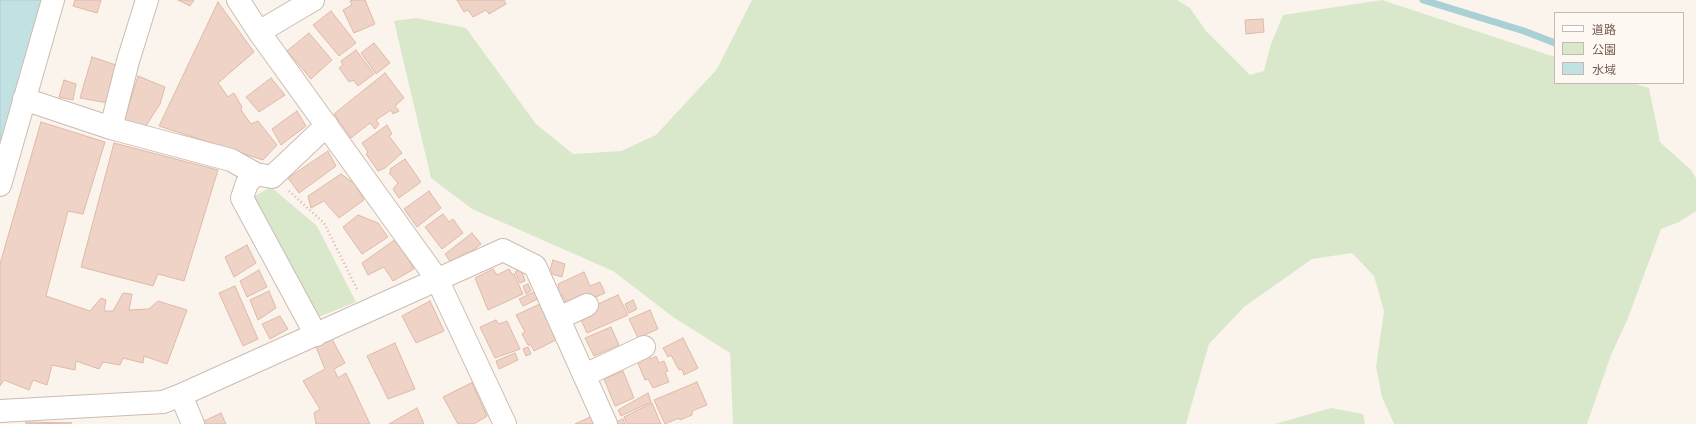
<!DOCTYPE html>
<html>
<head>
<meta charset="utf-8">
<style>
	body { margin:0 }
	#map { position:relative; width:1696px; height:424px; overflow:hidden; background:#fbf4ec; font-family:"Alegreya Sans","Noto Sans JP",sans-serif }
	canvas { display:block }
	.legend { position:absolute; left:1554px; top:12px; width:130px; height:72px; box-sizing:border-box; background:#fef8f2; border:1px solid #c7b9b2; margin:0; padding:5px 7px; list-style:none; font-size:12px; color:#745b51 }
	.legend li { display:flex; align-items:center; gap:8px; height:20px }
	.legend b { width:20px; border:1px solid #c7b9b2 }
</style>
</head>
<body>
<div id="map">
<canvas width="1696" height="424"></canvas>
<ul class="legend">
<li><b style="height:5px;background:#fff"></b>道路</li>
<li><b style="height:11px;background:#d9e8cb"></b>公園</li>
<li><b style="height:11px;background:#c2e1e3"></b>水域</li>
</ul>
</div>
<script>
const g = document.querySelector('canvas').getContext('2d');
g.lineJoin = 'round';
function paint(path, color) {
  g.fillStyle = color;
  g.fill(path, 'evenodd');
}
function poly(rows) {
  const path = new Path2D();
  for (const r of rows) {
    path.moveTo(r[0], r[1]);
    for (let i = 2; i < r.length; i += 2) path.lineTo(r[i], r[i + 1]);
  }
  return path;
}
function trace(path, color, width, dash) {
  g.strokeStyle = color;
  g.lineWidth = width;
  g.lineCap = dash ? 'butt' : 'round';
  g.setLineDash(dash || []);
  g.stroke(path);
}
const green = poly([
	[752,0,1177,0,1190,8,1206,31,1250,75,1264,71,1271,44,1283,15,1382,0,1555,57,1555,83,1633,83,1649,88,1660,142,1691,170,1696,178,1696,211,1679,222,1661,229,1628,318,1611,355,1587,424,1394,424,1382,397,1376,367,1384,311,1374,276,1352,253,1312,259,1244,307,1209,344,1186,424,733,424,730,353,673,317,613,271,472,209,431,178,394,21,416,18,466,28,536,124,573,154,621,151,656,135,717,69],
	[271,187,317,226,356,302,316,318,251,198],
	[1331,408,1363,414,1365,424,1275,424]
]);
const water = poly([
	[0,0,45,0,0,152,0,0]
]);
const stream = poly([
	[1423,0,1524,31,1555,43]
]);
const building = poly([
	[75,0,101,0,97,13,73,6,75,0],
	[178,0,194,0,190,6,178,0],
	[353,0,365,0,375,24,354,33,343,10,352,5,350,1,353,0],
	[457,0,504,0,506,4,489,14,486,10,473,17,468,10,464,12,457,0],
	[218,2,254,52,218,83,228,97,234,93,242,107,241,110,251,124,258,121,277,145,263,160,159,126,218,2],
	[331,11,356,43,339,56,313,25,331,11],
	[1263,19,1264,32,1246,34,1245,20,1263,19],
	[309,33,332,60,311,79,287,51,309,33],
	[374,43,390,63,376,74,361,53,374,43],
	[356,50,374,74,358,86,353,80,349,82,339,68,343,65,341,61,356,50],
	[92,57,119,66,108,103,80,98,92,57],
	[385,73,404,98,395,106,399,111,393,114,391,110,376,120,379,124,375,129,370,123,351,138,334,114,385,73],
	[138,76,165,87,160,104,146,126,124,121,138,76],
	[271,78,285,95,259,112,246,97,271,78],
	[64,80,76,84,73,100,59,97,64,80],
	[297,111,306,126,281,145,272,129,297,111],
	[41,122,105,142,83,214,68,211,46,296,90,311,101,298,106,300,104,311,113,311,123,293,132,294,129,310,149,309,158,301,187,310,167,364,144,356,143,363,123,358,120,365,103,362,99,369,76,361,75,370,52,365,47,385,33,380,29,390,4,380,0,386,0,264,41,122],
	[387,125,392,134,389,136,402,153,385,168,378,171,366,154,368,152,362,143,387,125],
	[114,143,218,170,184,281,158,274,153,286,81,267,114,143],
	[328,151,336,166,299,193,288,178,328,151],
	[405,159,421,182,399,198,393,189,398,183,389,173,391,172,390,169,405,159],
	[341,174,355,184,364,200,339,218,324,201,311,208,308,196,341,174],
	[429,191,441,208,417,227,404,209,429,191],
	[443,214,449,222,453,219,463,233,442,249,425,227,443,214],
	[358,215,378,223,388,237,362,254,343,227,358,215],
	[472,233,481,244,468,254,466,252,451,263,445,254,472,233],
	[396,239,414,269,393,281,384,267,368,275,362,263,396,239],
	[247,245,256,263,234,277,225,257,247,245],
	[553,260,565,264,562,277,549,273,553,260],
	[493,269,497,275,509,269,512,274,514,274,523,294,488,310,475,278,493,269],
	[521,269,525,281,520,283,515,272,521,269],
	[259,270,267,287,247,297,240,281,259,270],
	[584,272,590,286,600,282,605,293,569,309,562,295,560,298,555,288,559,287,558,284,584,272],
	[528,284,531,291,526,294,523,286,528,284],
	[235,286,258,339,243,346,219,293,235,286],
	[269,291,276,308,258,320,250,300,269,291],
	[536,291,540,298,523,306,519,299,536,291],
	[618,295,628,315,587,333,578,313,618,295],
	[633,300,637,309,629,313,625,304,633,300],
	[430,301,444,331,416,343,402,316,430,301],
	[542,303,558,339,534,351,531,345,528,345,522,334,525,332,516,315,542,303],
	[650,310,658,329,638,338,629,319,650,310],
	[280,316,288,329,270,339,262,324,280,316],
	[496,320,499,324,507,321,520,349,495,358,480,327,496,320],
	[611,327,619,345,594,356,585,338,611,327],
	[683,338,698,368,684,375,682,369,679,370,671,355,668,357,663,348,683,338],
	[332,339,345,363,334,369,338,378,346,373,370,424,316,424,314,413,320,409,303,381,325,369,316,347,332,339],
	[395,343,415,389,388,399,367,356,395,343],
	[528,347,531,354,526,356,523,349,528,347],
	[515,353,518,360,499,369,496,361,515,353],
	[649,356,651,359,656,356,659,363,664,361,668,371,665,372,669,382,653,388,648,379,645,380,637,361,649,356],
	[623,371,634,398,615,406,604,379,623,371],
	[475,381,472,383,487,416,474,424,458,424,443,397,475,381],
	[697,382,707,405,692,411,692,415,680,420,679,418,665,424,654,400,697,382],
	[648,393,651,402,621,416,618,410,648,393],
	[652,403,661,424,627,424,624,417,652,403],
	[417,408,424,424,389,424,417,408],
	[221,413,226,424,203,424,202,422,221,413],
	[592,416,596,424,575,424,592,416],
	[623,419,625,424,617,424,616,422,623,419],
	[26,422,72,423,26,424,26,422]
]);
const path = poly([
	[289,191,324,223,358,291]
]);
const minor = poly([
	[238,0,259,32,437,279,505,424],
	[259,32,313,0],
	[24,99,111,128,231,160,256,174,272,177,327,125],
	[111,128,128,61,147,0],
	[256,174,247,183,242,198,316,335],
	[0,185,53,0],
	[559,318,587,305],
	[585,375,644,347],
	[181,395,193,424],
	[0,411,163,402,181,395,503,250,535,266,606,424]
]);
paint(green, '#d9e8cb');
paint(water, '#c2e1e3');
trace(water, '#a9d0d4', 1);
trace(stream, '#a9d0d4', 7);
paint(building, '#eed3c6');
trace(building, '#dfb9a8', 1);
trace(minor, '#ccbcb2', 24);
trace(path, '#d3b6a9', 2.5, [1, 3]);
trace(minor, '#fff', 22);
</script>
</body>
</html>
